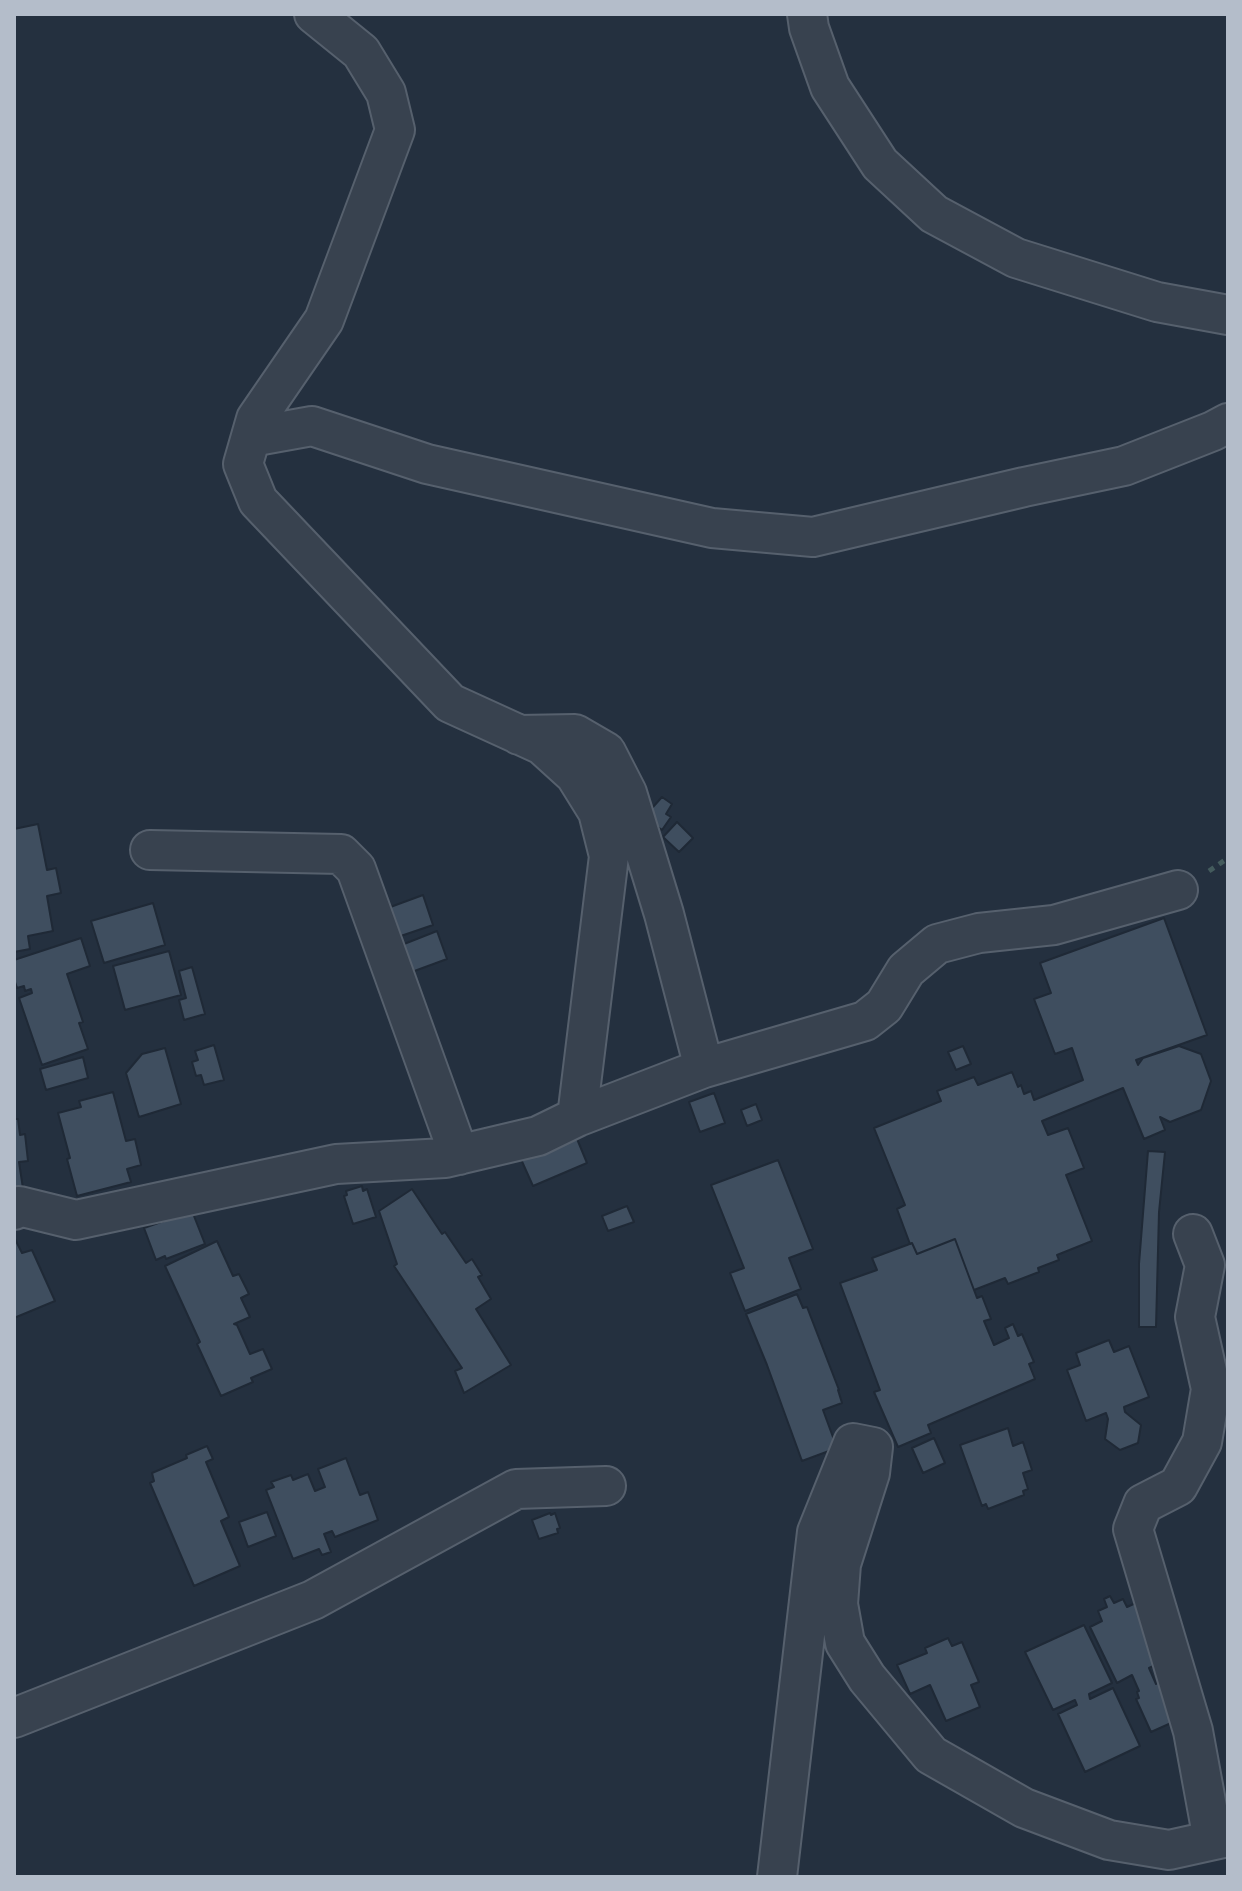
<!DOCTYPE html>
<html>
<head>
<meta charset="utf-8">
<style>
	body { margin:0 }
	#map { position:relative; width:1242px; height:1891px; overflow:hidden; background:#24303f; font-family:Manrope,sans-serif }
	canvas { display:block }
	.frame { position:absolute; inset:0; border:16px solid #b4bdca; pointer-events:none }
</style>
</head>
<body>
<div id="map">
<canvas width="1242" height="1891"></canvas>
<div class="frame"></div>
</div>
<script>
const g = document.querySelector('canvas').getContext('2d');
g.lineJoin = 'round';
function paint(path, color) {
  g.fillStyle = color;
  g.fill(path, 'evenodd');
}
function poly(rows) {
  const path = new Path2D();
  for (const r of rows) {
    path.moveTo(r[0], r[1]);
    for (let i = 2; i < r.length; i += 2) path.lineTo(r[i], r[i + 1]);
  }
  return path;
}
function trace(path, color, width, dash) {
  g.strokeStyle = color;
  g.lineWidth = width;
  g.lineCap = dash ? 'butt' : 'round';
  g.setLineDash(dash || []);
  g.stroke(path);
}
const building = poly([
	[662,797,672,804,666,814,671,817,662,830,644,817,651,806,653,807,662,797],
	[677,822,693,838,679,852,663,837,677,822],
	[38,824,47,870,56,868,61,893,47,896,53,931,28,936,30,949,14,952,14,829,38,824],
	[423,895,433,925,395,938,385,909,423,895],
	[153,903,165,945,104,963,91,921,153,903],
	[1164,918,1207,1035,1136,1060,1138,1065,1143,1058,1179,1046,1201,1054,1211,1081,1201,1110,1170,1122,1160,1117,1165,1130,1144,1139,1123,1088,1042,1121,1048,1135,1068,1128,1084,1168,1066,1175,1092,1241,1057,1255,1059,1260,1038,1268,1039,1272,1008,1284,1005,1278,974,1290,955,1239,917,1254,912,1243,910,1244,897,1209,905,1205,874,1128,941,1101,937,1091,974,1077,978,1085,1012,1072,1018,1087,1021,1085,1024,1094,1031,1091,1034,1100,1083,1080,1072,1048,1055,1054,1034,999,1051,993,1040,963,1164,918],
	[437,931,447,959,409,973,399,946,437,931],
	[81,938,90,966,67,974,83,1022,79,1023,88,1049,42,1065,19,998,32,993,31,989,25,991,24,986,17,988,14,979,14,960,81,938],
	[169,951,181,995,125,1010,113,966,169,951],
	[192,967,205,1014,184,1020,179,1000,186,998,179,971,192,967],
	[214,1045,224,1080,204,1085,201,1075,196,1076,192,1062,198,1060,195,1051,214,1045],
	[963,1046,971,1064,956,1070,948,1052,963,1046],
	[165,1048,181,1104,139,1117,126,1073,142,1054,165,1048],
	[83,1057,88,1078,46,1090,40,1069,83,1057],
	[113,1092,126,1141,135,1139,141,1165,127,1169,131,1182,77,1196,67,1159,70,1158,58,1113,81,1107,79,1101,113,1092],
	[714,1093,725,1123,700,1132,689,1102,714,1093],
	[756,1104,762,1120,747,1126,741,1110,756,1104],
	[14,1119,18,1119,20,1135,25,1134,28,1161,19,1162,24,1195,14,1196,14,1119],
	[575,1134,587,1163,533,1186,520,1157,575,1134],
	[1148,1151,1165,1152,1159,1212,1156,1327,1139,1327,1139,1264,1148,1151],
	[778,1160,813,1249,789,1258,801,1289,745,1311,730,1273,744,1268,711,1185,778,1160],
	[362,1186,363,1191,367,1189,376,1217,353,1224,344,1196,347,1195,346,1191,362,1186],
	[412,1189,442,1234,445,1232,466,1263,472,1259,482,1275,478,1277,491,1299,476,1309,511,1365,464,1393,455,1371,462,1368,394,1266,397,1264,379,1211,412,1189],
	[627,1206,634,1222,608,1231,602,1216,627,1206],
	[192,1211,205,1244,166,1259,165,1256,156,1260,144,1228,192,1211],
	[14,1237,22,1253,32,1250,55,1301,14,1318,14,1237],
	[955,1239,977,1298,982,1296,991,1319,984,1321,994,1345,1009,1338,1005,1328,1013,1324,1018,1336,1022,1334,1034,1362,1029,1364,1035,1379,928,1425,931,1433,898,1447,874,1392,880,1390,840,1283,877,1270,872,1258,907,1245,912,1243,917,1254,955,1239],
	[217,1241,233,1276,239,1274,249,1294,241,1298,250,1317,234,1324,237,1325,250,1354,263,1349,272,1369,251,1378,253,1382,221,1396,197,1344,200,1342,165,1266,217,1241],
	[797,1294,803,1308,807,1307,839,1390,838,1390,842,1403,823,1410,837,1448,802,1461,767,1365,746,1314,797,1294],
	[1109,1340,1114,1352,1129,1346,1149,1397,1124,1407,1125,1412,1141,1425,1138,1443,1120,1450,1105,1439,1108,1419,1106,1413,1086,1421,1067,1370,1080,1365,1076,1353,1109,1340],
	[1008,1428,1013,1446,1023,1442,1032,1470,1023,1473,1028,1489,1023,1491,1024,1495,988,1509,986,1504,982,1506,960,1445,1008,1428],
	[934,1438,945,1463,923,1473,912,1448,934,1438],
	[207,1446,213,1459,206,1462,229,1517,221,1521,240,1566,194,1586,150,1483,154,1481,152,1473,187,1458,186,1455,207,1446],
	[346,1458,360,1495,368,1492,378,1520,335,1537,332,1531,324,1534,331,1552,322,1555,319,1549,293,1559,266,1490,274,1487,271,1482,291,1475,293,1480,308,1474,315,1491,325,1487,318,1469,346,1458],
	[267,1512,276,1536,248,1547,239,1522,267,1512],
	[550,1513,551,1515,555,1513,560,1528,557,1529,558,1533,539,1539,532,1520,550,1513],
	[1110,1596,1114,1603,1123,1599,1127,1607,1138,1602,1166,1660,1149,1668,1156,1684,1159,1682,1180,1719,1151,1732,1136,1699,1139,1698,1137,1692,1139,1691,1132,1675,1117,1683,1090,1627,1102,1621,1098,1611,1107,1607,1104,1599,1110,1596],
	[1084,1625,1112,1683,1089,1694,1090,1699,1113,1688,1140,1746,1085,1772,1058,1714,1077,1705,1075,1700,1053,1710,1025,1652,1084,1625],
	[948,1638,952,1646,962,1642,979,1682,971,1685,980,1707,946,1721,930,1685,910,1694,897,1665,927,1653,925,1648,948,1638]
]);
const path = poly([
	[1209,871,1228,858]
]);
const minor = poly([
	[314,14,361,52,386,93,395,130,324,320,256,419,243,464,258,501,450,703,542,745,575,775,598,812,609,856,577,1117],
	[807,14,809,28,830,87,880,164,934,214,1016,258,1157,302,1228,315],
	[251,437,312,426,427,464,712,528,813,537,1024,487,1124,466,1213,431,1228,423],
	[519,735,575,734,606,752,627,793,664,914,704,1068],
	[150,850,341,854,356,869,459,1155],
	[14,1210,19,1206,76,1220,336,1164,445,1158,538,1136,577,1117,704,1068,865,1021,884,1006,906,970,937,944,979,933,1054,925,1178,890],
	[1193,1234,1205,1265,1195,1317,1211,1389,1202,1442,1178,1486,1143,1504,1133,1529,1193,1731,1213,1840],
	[14,1718,313,1600,516,1489,606,1486],
	[777,1877,817,1532,853,1443,873,1447,870,1473,841,1564,838,1604,845,1643,867,1678,931,1755,1024,1808,1109,1840,1169,1850,1228,1837]
]);
paint(building, '#3f4e5f');
trace(building, '#1f2936', 2);
trace(minor, '#56606d', 42);
trace(path, '#445b5d', 5, [6, 6]);
trace(minor, '#38424f', 38);
</script>
</body>
</html>
